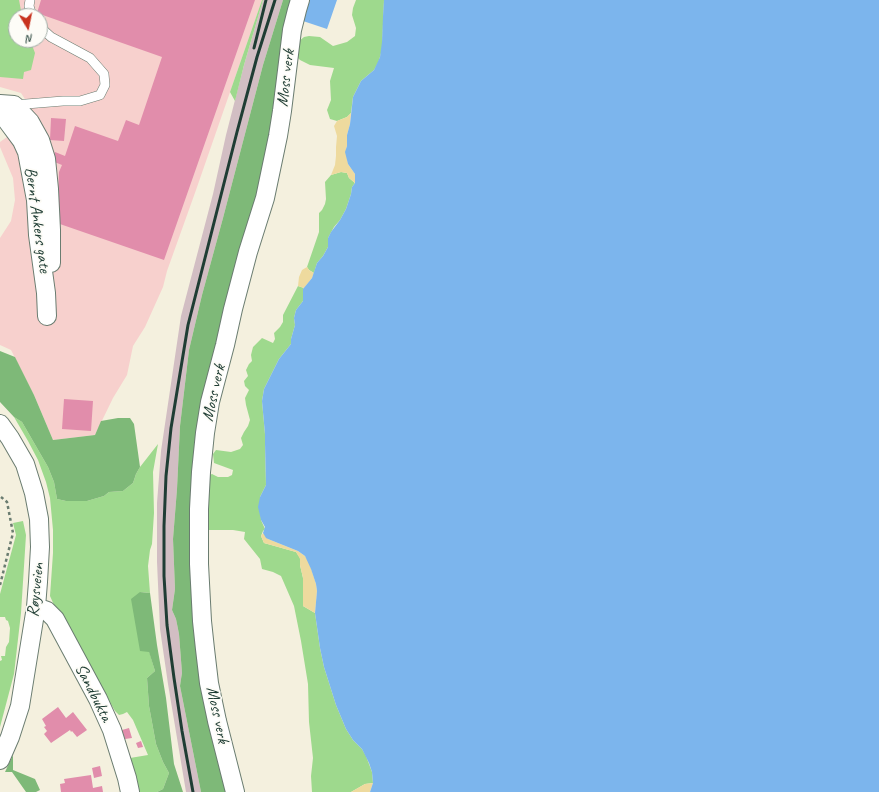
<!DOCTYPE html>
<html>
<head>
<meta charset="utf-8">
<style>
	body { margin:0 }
	#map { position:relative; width:879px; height:792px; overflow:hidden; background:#f4f0de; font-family:Caveat,sans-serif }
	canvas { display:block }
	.north { position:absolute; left:8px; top:8px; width:40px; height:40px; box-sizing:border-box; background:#fdfcf7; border:1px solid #a4b0a9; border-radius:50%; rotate:170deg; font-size:11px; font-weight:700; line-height:16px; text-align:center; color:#1f3d34 }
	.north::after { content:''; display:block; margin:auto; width:14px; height:18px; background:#c8321e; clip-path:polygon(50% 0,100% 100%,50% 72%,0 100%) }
</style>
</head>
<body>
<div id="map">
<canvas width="879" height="792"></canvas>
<div class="north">N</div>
</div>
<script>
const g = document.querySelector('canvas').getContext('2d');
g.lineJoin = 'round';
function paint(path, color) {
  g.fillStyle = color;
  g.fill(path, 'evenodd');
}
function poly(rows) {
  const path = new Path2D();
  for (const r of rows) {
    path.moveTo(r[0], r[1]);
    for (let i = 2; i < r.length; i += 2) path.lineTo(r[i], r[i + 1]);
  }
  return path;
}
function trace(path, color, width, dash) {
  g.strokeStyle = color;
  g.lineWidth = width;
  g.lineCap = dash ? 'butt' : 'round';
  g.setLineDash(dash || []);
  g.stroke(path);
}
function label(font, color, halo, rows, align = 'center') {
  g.font = font + ' Caveat,sans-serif';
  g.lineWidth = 3.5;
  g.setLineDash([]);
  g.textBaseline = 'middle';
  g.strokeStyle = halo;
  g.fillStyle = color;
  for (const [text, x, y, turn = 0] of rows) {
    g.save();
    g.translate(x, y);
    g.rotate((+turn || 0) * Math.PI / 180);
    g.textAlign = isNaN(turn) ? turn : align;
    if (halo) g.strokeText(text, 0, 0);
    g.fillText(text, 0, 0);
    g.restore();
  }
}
const built = poly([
	[0,0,262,0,196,190,167,271,163,287,145,327,133,346,127,375,113,398,95,435,53,440,34,395,11,350,0,345,0,238,11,221,15,200,13,178,0,147,0,142,36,116,21,93,0,87],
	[16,16,40,16,40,40,16,40]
]);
const industrial = poly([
	[263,0,283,0,263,65,223,218,202,295,189,350,180,426,177,489,173,539,175,589,172,610,176,619,179,634,182,673,181,679,180,686,201,792,186,792,168,684,160,629,157,562,157,503,161,451,181,316,213,194,226,135,244,65]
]);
const green = poly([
	[0,0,19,0,22,16,16,16,16,40,30,40,35,53,31,70,24,72,23,79,0,77],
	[262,0,263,0,244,65,235,101,230,92],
	[356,0,384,0,382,49,380,57,378,63,374,70,361,81,353,97,351,113,347,117,337,121,330,119,327,110,331,100,330,81,334,68,310,65,300,60,296,56,298,42,304,37,309,36,320,37,333,46,347,42,355,36,356,28,352,15,353,8],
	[341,172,347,173,349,178,355,183,352,187,351,194,346,209,340,220,334,227,328,238,328,247,323,256,317,263,314,273,309,270,307,267,319,232,319,213,322,210,325,204,326,199,325,182,331,175],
	[298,286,304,288,303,289,303,301,296,310,294,318,295,325,291,339,291,344,279,359,264,389,262,401,265,434,265,444,266,485,260,497,261,520,265,529,263,531,261,536,264,543,296,552,301,559,300,565,303,578,303,606,315,613,320,648,324,667,336,705,346,729,353,740,362,749,366,756,372,772,373,783,365,784,351,792,312,792,311,776,313,758,309,722,308,684,301,641,294,606,281,576,273,572,262,569,260,559,244,539,245,532,233,530,206,530,207,476,212,474,218,477,228,477,232,475,233,470,214,463,213,454,216,450,231,452,240,449,243,445,241,438,244,432,248,426,250,420,246,405,245,398,249,390,245,386,244,381,248,376,246,370,249,364,252,361,251,355,253,347,262,338,273,343,275,339,274,333,280,327,283,322,283,315],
	[14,417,22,422,48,467,54,482,57,499,66,501,87,501,104,496,109,492,123,491,133,483,136,474,140,467,158,444,153,472,154,513,152,544,150,550,148,566,150,593,140,592,140,651,149,651,155,671,147,678,149,706,156,744,163,762,169,773,163,789,157,792,137,792,130,758,148,755,133,720,127,712,123,714,119,715,115,711,54,605,50,596,53,553,53,530,50,498,46,482,38,460,28,441],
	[23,521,26,535,21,613,14,674,0,727,0,661,2,660,1,656,5,656,6,647,9,642,10,628,8,621,6,620,5,617,0,617,0,594,16,535,13,523]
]);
const forest = poly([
	[283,0,295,0,275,117,191,531,190,559,193,614,228,792,201,792,180,686,181,679,182,673,179,634,176,619,172,610,175,589,173,539,177,489,180,426,189,350,202,295,223,218,263,65],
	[0,351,15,357,34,395,53,440,95,435,101,421,118,418,130,418,134,424,140,467,136,474,133,483,123,491,109,492,104,496,87,501,66,501,57,499,54,482,48,467,22,422,14,417,0,402],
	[140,592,150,593,157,645,166,698,174,764,183,792,157,792,163,789,169,773,163,762,156,744,149,706,147,678,155,671,149,652,140,651,131,599],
	[13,755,13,770,35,779,40,790,36,792,26,792,12,772,5,772]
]);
const sand = poly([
	[351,113,350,124,347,135,347,146,346,149,348,164,355,174,355,183,349,178,347,173,341,172,331,175,335,165,336,156,336,147,337,136,334,126,337,121,347,117],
	[307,267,309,270,314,273,312,278,304,288,298,286,299,277,302,270],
	[263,533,268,539,298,551,305,556,309,562,316,584,317,591,315,613,303,606,303,578,300,565,300,559,296,552,264,543,261,536],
	[373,783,370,792,351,792,365,784]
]);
const water = poly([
	[310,0,337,0,327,29,303,21],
	[384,0,879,0,879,792,370,792,373,783,372,772,369,763,362,749,353,740,346,729,336,705,324,667,320,648,315,613,317,591,316,584,311,569,305,556,298,551,268,539,266,538,263,533,265,527,261,520,258,507,260,497,266,485,265,444,265,434,262,401,264,389,279,359,291,344,291,339,295,325,294,318,296,310,303,301,303,289,312,278,317,263,323,256,328,247,328,238,331,232,340,220,346,209,351,194,352,187,355,183,355,174,348,164,345,152,347,146,347,135,350,124,353,97,361,81,374,70,380,57,382,42,383,16]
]);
const building = poly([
	[41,0,255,0,164,260,57,223,59,172,62,165,52,161,55,152,65,156,75,126,118,141,126,120,139,125,162,57,37,13],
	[51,118,66,119,64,141,50,140],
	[64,399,93,401,91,431,62,429],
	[58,707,66,718,73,712,87,730,77,737,72,731,71,732,70,730,51,743,44,734,47,731,44,727,46,726,42,719],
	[129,728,132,738,125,739,122,730],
	[141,741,143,747,138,748,136,743],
	[100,766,102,776,94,778,92,768],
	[91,775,93,788,102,786,103,792,61,792,60,784,65,783,64,779]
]);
const path = poly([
	[0,585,13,533,7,502,1,497]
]);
const lane = poly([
	[30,0,29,6,32,16],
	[14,105,63,101,80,101,100,95,105,85,104,74,90,58,51,37,40,27]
]);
const street = poly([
	[0,104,14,105,30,122,40,140,46,159,49,189,51,230,51,263],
	[0,107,5,118,22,141,27,152,36,200,38,235,46,293,47,316],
	[0,424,10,438,25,464,34,493,39,519,40,547,38,582,36,607,20,706,10,737,0,760],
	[36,607,47,611,55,619,98,699,112,730,127,778,130,792],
	[235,792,217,721,209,683,205,649,202,621,199,564,199,509,201,472,205,433,210,402,225,345,233,309,248,252,265,198,278,136,282,111,292,30,297,10,300,0]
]);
const rail = poly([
	[254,48,266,0],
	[193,792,182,731,174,678,167,625,164,576,164,526,166,476,171,428,188,325,237,132,257,57,275,0]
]);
const streetNames = [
	["Moss verk",286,78,-83],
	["Bernt Ankers gate",37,220,82],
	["Moss verk",214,393,-77],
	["Røysveien",36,590,-84],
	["Sandbukta",93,693,63],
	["Moss verk",217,715,78]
];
paint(built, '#f7d0cd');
paint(industrial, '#d2bec3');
paint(green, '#9ed98d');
paint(forest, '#7eb978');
paint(sand, '#eeda9e');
paint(water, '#7cb5ed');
paint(building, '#e18dab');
trace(lane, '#6a7c70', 10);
trace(street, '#6a7c70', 20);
trace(path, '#6a7c70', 2.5, [3, 3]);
trace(lane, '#fff', 9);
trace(street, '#fff', 18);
trace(rail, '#1f3d34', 3);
label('17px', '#1f3d34', '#fdfcf7', streetNames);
</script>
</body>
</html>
